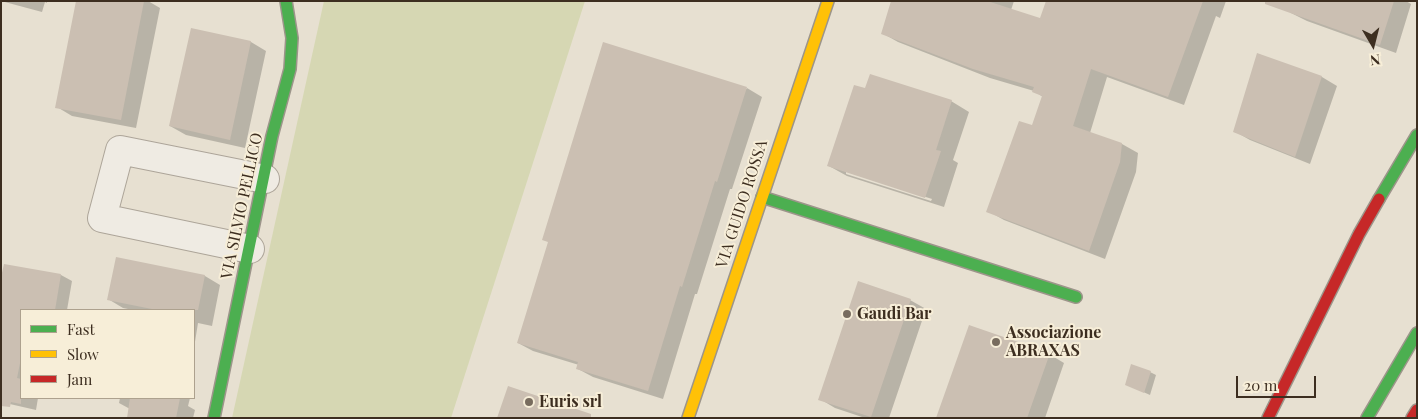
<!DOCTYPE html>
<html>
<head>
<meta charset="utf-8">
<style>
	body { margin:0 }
	#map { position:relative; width:1418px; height:419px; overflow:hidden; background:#e7e0d1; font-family:"Playfair Display",serif }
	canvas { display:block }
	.frame { position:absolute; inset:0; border:2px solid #3d2e20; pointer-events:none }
	.legend { position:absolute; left:20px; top:309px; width:175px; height:90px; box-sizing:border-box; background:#f7eed8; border:1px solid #ada18e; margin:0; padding:6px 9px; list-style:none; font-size:15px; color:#3d2e20 }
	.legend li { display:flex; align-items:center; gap:10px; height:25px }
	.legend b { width:25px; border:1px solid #ada18e }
	.north { position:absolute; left:1348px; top:20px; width:50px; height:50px; -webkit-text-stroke:4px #f7eed8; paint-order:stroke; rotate:172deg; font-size:14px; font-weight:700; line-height:20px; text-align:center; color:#3d2e20 }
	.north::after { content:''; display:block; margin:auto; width:18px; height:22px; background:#3d2e20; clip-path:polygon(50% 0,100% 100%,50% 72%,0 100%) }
	.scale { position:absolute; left:1236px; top:376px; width:80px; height:22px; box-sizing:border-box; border:2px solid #3d2e20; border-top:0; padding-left:6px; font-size:15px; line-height:18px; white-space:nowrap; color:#3d2e20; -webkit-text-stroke:4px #f7eed8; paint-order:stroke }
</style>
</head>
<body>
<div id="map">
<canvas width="1418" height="419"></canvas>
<div class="frame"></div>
<ul class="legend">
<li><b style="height:6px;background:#4caf50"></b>Fast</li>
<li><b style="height:6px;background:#ffc107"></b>Slow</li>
<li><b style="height:6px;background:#c62828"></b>Jam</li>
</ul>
<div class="north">N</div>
<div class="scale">20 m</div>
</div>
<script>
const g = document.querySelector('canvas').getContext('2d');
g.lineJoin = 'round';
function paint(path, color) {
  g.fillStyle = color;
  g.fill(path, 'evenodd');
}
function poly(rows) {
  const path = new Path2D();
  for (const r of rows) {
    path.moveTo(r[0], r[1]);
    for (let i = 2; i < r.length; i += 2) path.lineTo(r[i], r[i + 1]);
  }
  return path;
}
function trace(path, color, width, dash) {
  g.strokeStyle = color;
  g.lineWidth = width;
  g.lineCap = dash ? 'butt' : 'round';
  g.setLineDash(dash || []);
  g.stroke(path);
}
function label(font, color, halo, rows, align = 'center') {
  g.font = font + ' "Playfair Display",serif';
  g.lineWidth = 4;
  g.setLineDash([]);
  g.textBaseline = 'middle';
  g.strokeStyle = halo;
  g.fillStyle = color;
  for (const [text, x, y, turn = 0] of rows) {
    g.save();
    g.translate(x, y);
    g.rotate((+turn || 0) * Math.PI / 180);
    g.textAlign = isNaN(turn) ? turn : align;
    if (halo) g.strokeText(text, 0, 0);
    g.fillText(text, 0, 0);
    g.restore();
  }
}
const green = poly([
	[324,1,585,1,451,418,232,418]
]);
const shadow = poly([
	[1,1,47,1,47,3,45,2,42,12],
	[77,1,148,1,160,8,136,128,72,116,57,107],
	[892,1,1014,1,1011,10,1041,19,1155,1,1226,1,1220,18,1216,16,1184,105,1107,77,1090,133,1122,144,1138,153,1136,172,1105,259,1004,220,988,211,1032,127,1043,97,1034,91,990,78,898,42,882,33],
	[1295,1,1406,1,1411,4,1396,53,1307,21,1291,13],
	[192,29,251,42,266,51,245,148,186,135,170,126],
	[1258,54,1322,77,1337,86,1310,164,1250,140,1234,131],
	[747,88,762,97,732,189,730,189,697,294,695,294,663,399,593,377,578,369,579,365,533,351,518,343],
	[866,90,951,101,969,112,953,160,958,163,944,207,847,176,829,166],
	[846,171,932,199,931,201,846,174],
	[117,258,205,276,220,285,212,326,198,323,194,348,194,310,133,310,123,308,108,299],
	[5,265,61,275,72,281,67,310,21,310,21,398,38,398,36,410,1,402],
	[910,300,926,309,889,418,865,418,835,408,820,399],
	[1049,354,1064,363,1045,418,937,418],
	[1150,372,1156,375,1150,395,1132,387],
	[120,398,190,398,188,406,195,410,193,418,128,418,130,409,119,403]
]);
const building = poly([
	[76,1,144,1,121,120,55,108],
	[891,1,987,1,1040,18,1046,1,1203,1,1168,97,1091,69,1073,126,1122,143,1120,162,1089,251,986,212,1019,121,1032,125,1042,96,1032,92,1034,87,973,69,881,34],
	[1265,1,1394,1,1380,45,1265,4],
	[191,28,251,41,230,140,169,126],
	[603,42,747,87,717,182,715,181,682,287,680,286,648,391,576,369,578,362,517,343,548,242,542,240],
	[1257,53,1322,76,1295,157,1233,132],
	[870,74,952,100,936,150,941,151,925,198,827,166,854,85,865,88],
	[116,257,205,275,198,310,157,310,107,300],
	[4,264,61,274,55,310,21,310,21,358,17,378,21,379,21,404,11,402,10,407,1,406,1,277],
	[858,281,911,299,871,417,818,400],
	[969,325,1050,353,1027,418,936,418],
	[1131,364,1151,371,1144,393,1125,385],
	[508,386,591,414,591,418,497,418],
	[130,398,180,398,176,418,127,418]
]);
const street = poly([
	[250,249,102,218,120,150,265,179]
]);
const fast = poly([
	[762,197,1076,297],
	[1379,199,1417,135],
	[214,418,272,136,290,69,292,38,286,1],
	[1367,418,1417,333]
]);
const slow = poly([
	[688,418,828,1]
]);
const jam = poly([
	[1268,418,1359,234,1379,199],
	[1412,418,1417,410]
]);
const markers = [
	[847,314,5,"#786c5e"],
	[996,342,5,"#786c5e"],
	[529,402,5,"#786c5e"]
];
const streetNames = [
	["VIA GUIDO ROSSA",742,204,-72],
	["VIA SILVIO PELLICO",242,206,-78]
];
const poiNames = [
	["Gaudi Bar",857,314],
	["Associazione",1006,333],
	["ABRAXAS",1006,351],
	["Euris srl",539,402]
];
paint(green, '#d6d7b3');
paint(shadow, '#0003');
paint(building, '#cbbfb2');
trace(street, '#ada599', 30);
trace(fast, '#9c958a', 14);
trace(slow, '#9c958a', 14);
trace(jam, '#9c958a', 14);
trace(street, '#efebe3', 28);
trace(fast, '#4caf50', 11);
trace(slow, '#ffc107', 11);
trace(jam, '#c62828', 11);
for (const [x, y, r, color] of markers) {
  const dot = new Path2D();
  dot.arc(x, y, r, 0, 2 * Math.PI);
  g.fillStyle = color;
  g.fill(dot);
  trace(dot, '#f7eed8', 2);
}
label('16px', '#3d2e20', '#f7eed8', streetNames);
label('bold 16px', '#3d2e20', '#f7eed8', poiNames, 'left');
</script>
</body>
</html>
